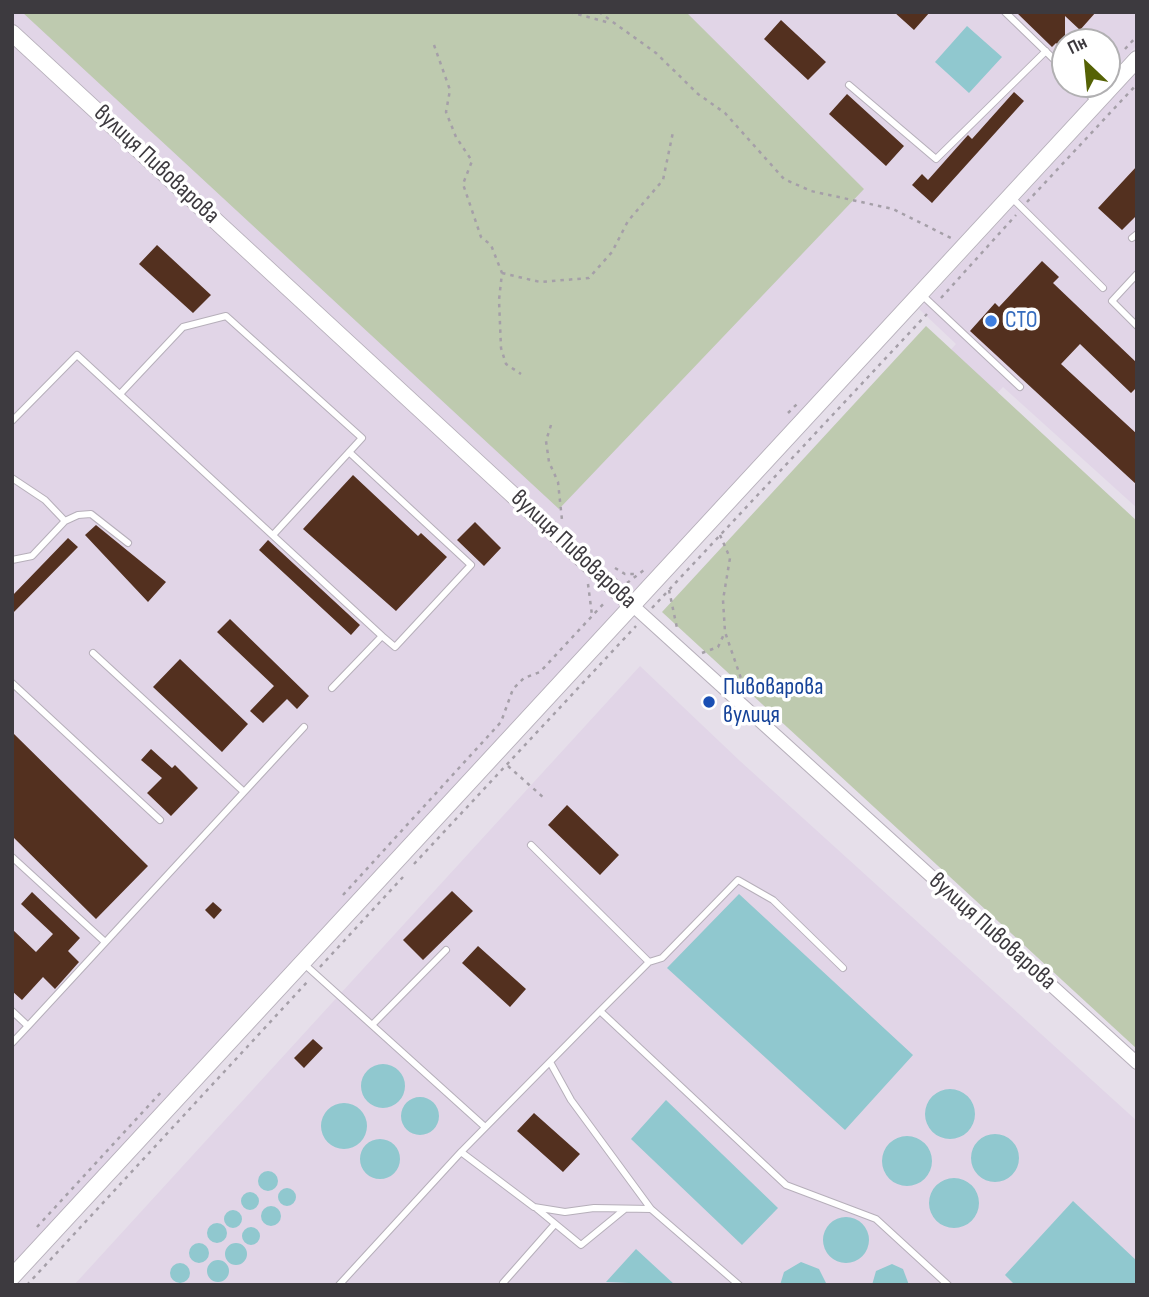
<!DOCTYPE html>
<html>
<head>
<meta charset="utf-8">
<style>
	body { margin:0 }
	#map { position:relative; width:1149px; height:1297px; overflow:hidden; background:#e6dfea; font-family:"Sofia Sans Condensed",sans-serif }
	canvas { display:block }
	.frame { position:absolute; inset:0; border:14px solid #3d3a3f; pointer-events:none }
	.north { position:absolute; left:1051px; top:28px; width:70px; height:70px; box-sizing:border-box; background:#fff; border:2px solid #b1b0b2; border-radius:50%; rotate:334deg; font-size:19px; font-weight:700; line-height:28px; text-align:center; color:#3d3a3f }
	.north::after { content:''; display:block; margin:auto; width:24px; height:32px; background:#556205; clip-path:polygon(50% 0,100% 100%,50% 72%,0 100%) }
</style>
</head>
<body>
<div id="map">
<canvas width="1149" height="1297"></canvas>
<div class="frame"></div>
<div class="north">Пн</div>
</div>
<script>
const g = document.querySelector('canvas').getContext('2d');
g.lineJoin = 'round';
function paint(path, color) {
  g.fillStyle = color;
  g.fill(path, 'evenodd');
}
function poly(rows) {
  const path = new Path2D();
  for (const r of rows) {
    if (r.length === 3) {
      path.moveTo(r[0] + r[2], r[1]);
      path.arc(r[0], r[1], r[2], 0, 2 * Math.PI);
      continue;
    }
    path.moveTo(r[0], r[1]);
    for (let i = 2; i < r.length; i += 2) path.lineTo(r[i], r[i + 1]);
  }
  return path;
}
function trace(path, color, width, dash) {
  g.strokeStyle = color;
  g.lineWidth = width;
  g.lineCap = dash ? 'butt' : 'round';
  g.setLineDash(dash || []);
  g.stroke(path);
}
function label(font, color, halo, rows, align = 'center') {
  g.font = font + ' "Sofia Sans Condensed",sans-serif';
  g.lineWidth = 7;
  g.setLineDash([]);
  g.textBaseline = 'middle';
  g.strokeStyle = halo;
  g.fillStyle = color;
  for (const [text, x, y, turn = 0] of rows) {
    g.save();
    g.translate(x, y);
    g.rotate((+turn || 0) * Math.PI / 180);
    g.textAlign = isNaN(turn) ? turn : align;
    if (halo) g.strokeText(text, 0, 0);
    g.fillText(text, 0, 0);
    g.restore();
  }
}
const built = poly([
	[12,12,1137,12,1137,45,1107,78,1107,42,1065,42,1065,84,1102,84,12,1267],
	[1137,72,1137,508,1003,387,960,433,914,391,956,344,919,309],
	[640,666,740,761,1137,1121,1137,1285,74,1285]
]);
const green = poly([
	[22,12,686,12,864,189,559,509],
	[926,326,1137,521,1137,1049,662,612]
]);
const water = poly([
	[967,26,1002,57,969,93,935,62],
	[739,894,913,1055,845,1130,667,968],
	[383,1086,22],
	[950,1114,25],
	[420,1116,19],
	[666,1100,778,1208,742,1245,631,1139],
	[344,1126,23],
	[995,1158,24],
	[907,1161,25],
	[380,1159,20],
	[268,1181,10],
	[954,1203,25],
	[287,1197,9],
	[250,1201,9],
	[1073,1201,1137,1261,1137,1285,1015,1285,1005,1275],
	[271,1216,10],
	[233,1219,9],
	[846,1240,23],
	[217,1233,10],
	[251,1236,9],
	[199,1253,10],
	[236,1254,11],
	[636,1249,675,1285,606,1282],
	[218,1271,11],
	[801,1262,819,1269,827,1285,780,1285,784,1272],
	[180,1273,10],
	[892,1264,903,1269,909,1285,872,1285,876,1271]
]);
const building = poly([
	[894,12,930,12,914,30],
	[1016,12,1096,12,1080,30,1065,16,1065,51,1056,43,1052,47],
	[781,20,826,62,808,80,764,39],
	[1014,92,1024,101,932,203,912,185,922,174,928,180,968,135,972,139],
	[847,94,904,146,886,166,829,114],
	[1137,166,1137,215,1122,230,1098,208],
	[157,245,211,295,193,313,139,264],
	[1042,261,1059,277,1053,283,1137,363,1137,387,1131,393,1080,344,1061,364,1137,434,1137,485,970,331,995,303,999,307],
	[353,475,418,536,421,533,447,557,396,611,303,529],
	[475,522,501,548,484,566,457,540],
	[96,525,166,582,148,602,85,535],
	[68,538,78,547,12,614,12,596],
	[268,540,360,625,351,635,259,550],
	[230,619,309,696,297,709,287,699,263,723,250,711,274,686,217,632],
	[180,659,248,724,222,752,153,687],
	[12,732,148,866,96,919,12,836],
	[151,749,172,768,175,765,198,788,171,816,147,793,162,778,141,760],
	[567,805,619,855,600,875,548,825],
	[452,891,473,911,423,960,403,940],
	[32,892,80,938,68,951,79,962,55,989,43,977,22,1000,12,991,12,929,36,952,53,934,21,904],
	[213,902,222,910,214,919,205,910],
	[478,946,526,989,510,1007,462,963],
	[313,1039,323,1048,304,1068,294,1058],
	[534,1113,580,1154,563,1172,517,1131]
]);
const path = poly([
	[570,12,610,23],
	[599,12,656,53,698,94,725,113,784,179,811,191,893,209,951,238],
	[434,45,450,90,446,112,456,137,472,161,463,184,481,237,491,245,502,273,499,300,501,348,506,364,521,374],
	[1125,49,1137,36],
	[1027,202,1137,84],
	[502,273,540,282,589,278,612,252,628,221,663,180,673,132],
	[941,298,1016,215],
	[788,413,798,403],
	[551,425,546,441,549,462,558,482,562,520],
	[720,535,730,558,723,600,725,632,745,690],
	[615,568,625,574,638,574],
	[627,583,644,570],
	[588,584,592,615],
	[669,590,677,628],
	[652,608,927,314],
	[702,653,718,647,725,632],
	[508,766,544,798],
	[414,864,636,626],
	[343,895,501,722,513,689,524,678,540,672,606,601],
	[320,967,403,877],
	[37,1227,163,1090],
	[27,1285,309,980]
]);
const lane = poly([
	[1005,12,1065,70],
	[1079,84,1095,101],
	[849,85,936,159,1046,51],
	[1011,197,1103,288],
	[1132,238,1137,234],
	[1137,274,1112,301,1137,326],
	[922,295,1020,387],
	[120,394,183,327,226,316,362,438,273,535],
	[12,421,77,355,382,636,332,688],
	[349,452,471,565,395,647,382,636],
	[12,478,45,500,65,521,78,515,91,514,128,543],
	[12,560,32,556,65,521],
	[93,653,243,791],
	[12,683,160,820],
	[531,845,649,962,600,1011,786,1185,876,1219,948,1285],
	[12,857,105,942],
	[302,962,485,1127],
	[649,962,662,958,738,880,773,900,843,968],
	[12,1011,28,1026,12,1043],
	[372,1025,446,950],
	[28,1026,304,727],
	[550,1062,571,1100,651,1209],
	[461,1152,534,1207,565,1212,594,1208,651,1209,739,1285],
	[536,1208,581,1245,625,1209],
	[503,1283,555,1224],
	[339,1285,461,1152,600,1011]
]);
const street = poly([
	[631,604,1137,1063]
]);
const secondary = poly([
	[12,33,631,604],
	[12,1277,1137,59]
]);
const markers = [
	[991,321,7,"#3f7fe0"],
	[709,702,7,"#1a4fb4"]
];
const streetNames = [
	["вулиця Пивоварова",156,165,43],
	["вулиця Пивоварова",573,550,43],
	["вулиця Пивоварова",992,932,42]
];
const shopNames = [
	["СТО",1005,321]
];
const transitNames = [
	["Пивоварова",723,688],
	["вулиця",723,716]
];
paint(built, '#e1d5e7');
paint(green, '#becaaf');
paint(water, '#90c8cf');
paint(building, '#53301f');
trace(lane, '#b6afba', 8);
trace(street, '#b6afba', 14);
trace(secondary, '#b6afba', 18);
trace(path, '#a59fa8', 2.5, [3.5, 5]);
trace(lane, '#fff', 6);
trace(street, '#fff', 12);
trace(secondary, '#fff', 16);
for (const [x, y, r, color] of markers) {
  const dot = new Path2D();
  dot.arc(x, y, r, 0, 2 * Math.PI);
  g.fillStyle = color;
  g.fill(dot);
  trace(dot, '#fff', 2.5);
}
label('24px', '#3d3a3f', '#fff', streetNames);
label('24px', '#366cbe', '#fff', shopNames, 'left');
label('24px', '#164399', '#fff', transitNames, 'left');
</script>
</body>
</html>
